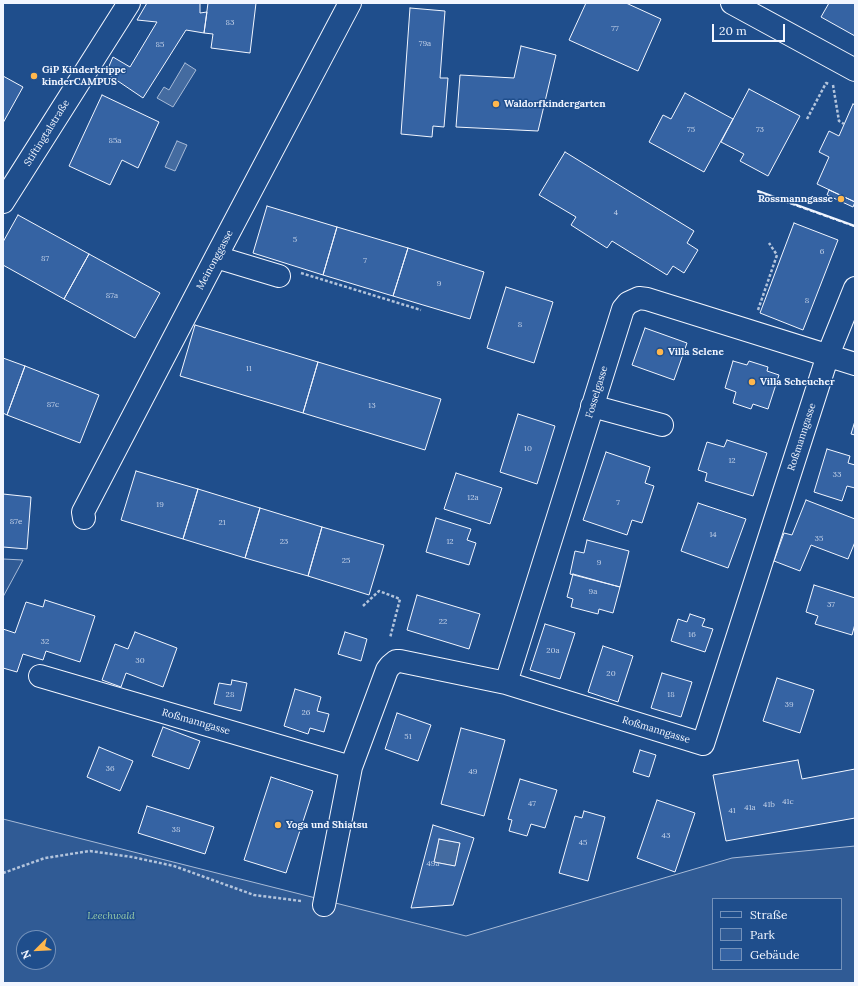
<!DOCTYPE html>
<html>
<head>
<meta charset="utf-8">
<style>
	body { margin:0 }
	#map { position:relative; width:858px; height:986px; overflow:hidden; background:#1f4e8c; font-family:Lora,serif }
	canvas { display:block }
	.frame { position:absolute; inset:0; border:4px solid #f2f6ff; pointer-events:none }
	.legend { position:absolute; left:712px; top:898px; width:130px; height:72px; box-sizing:border-box; background:#1f4e8c; border:1px solid #7391ba; margin:0; padding:5px 7px; list-style:none; font-size:12px; color:#f2f6ff }
	.legend li { display:flex; align-items:center; gap:8px; height:20px }
	.legend b { width:20px; border:1px solid #7391ba }
	.north { position:absolute; left:16px; top:930px; width:40px; height:40px; box-sizing:border-box; background:#1f4e8c; border:1px solid #7391ba; border-radius:50%; rotate:246deg; font-size:11px; font-weight:700; line-height:16px; text-align:center; color:#f2f6ff }
	.north::after { content:''; display:block; margin:auto; width:14px; height:18px; background:#ffb74d; clip-path:polygon(50% 0,100% 100%,50% 72%,0 100%) }
	.scale { position:absolute; left:712px; top:24px; width:73px; height:18px; box-sizing:border-box; border:2px solid #f2f6ff; border-top:0; padding-left:5px; font-size:12px; line-height:14px; white-space:nowrap; color:#f2f6ff; -webkit-text-stroke:3px #1f4e8c; paint-order:stroke }
</style>
</head>
<body>
<div id="map">
<canvas width="858" height="986"></canvas>
<div class="frame"></div>
<ul class="legend">
<li><b style="height:5px;background:#1f4e8c"></b>Straße</li>
<li><b style="height:11px;background:#305b95"></b>Park</li>
<li><b style="height:11px;background:#3563a3"></b>Gebäude</li>
</ul>
<div class="north">N</div>
<div class="scale">20 m</div>
</div>
<script>
const g = document.querySelector('canvas').getContext('2d');
g.lineJoin = 'round';
function paint(path, color) {
  g.fillStyle = color;
  g.fill(path, 'evenodd');
}
function poly(rows) {
  const path = new Path2D();
  for (const r of rows) {
    path.moveTo(r[0], r[1]);
    for (let i = 2; i < r.length; i += 2) path.lineTo(r[i], r[i + 1]);
  }
  return path;
}
function trace(path, color, width, dash) {
  g.strokeStyle = color;
  g.lineWidth = width;
  g.lineCap = dash ? 'butt' : 'round';
  g.setLineDash(dash || []);
  g.stroke(path);
}
function label(font, color, halo, rows, align = 'center') {
  g.font = font + ' Lora,serif';
  g.lineWidth = 3;
  g.setLineDash([]);
  g.textBaseline = 'middle';
  g.strokeStyle = halo;
  g.fillStyle = color;
  for (const [text, x, y, turn = 0] of rows) {
    g.save();
    g.translate(x, y);
    g.rotate((+turn || 0) * Math.PI / 180);
    g.textAlign = isNaN(turn) ? turn : align;
    if (halo) g.strokeText(text, 0, 0);
    g.fillText(text, 0, 0);
    g.restore();
  }
}
const green = poly([
	[3,559,23,560,3,597,3,559],
	[3,819,466,936,732,858,855,846,855,983,3,983,3,819],
	[713,899,841,899,841,969,713,969,713,899],
	[24,938,48,938,48,962,24,962,24,938]
]);
const water = poly([
	[185,63,196,70,173,107,157,98,164,87,169,90,185,63],
	[177,141,187,145,175,171,165,167,177,141],
	[439,839,460,843,455,866,434,862,439,839]
]);
const building = poly([
	[147,3,200,3,200,13,207,12,204,33,186,30,143,98,106,73,113,57,130,67,157,22,137,20,147,3],
	[208,3,256,3,250,53,211,48,213,34,204,33,208,3],
	[586,3,626,3,661,19,638,71,569,40,586,3],
	[829,3,855,3,855,36,821,17,829,3],
	[410,8,445,11,440,78,448,78,444,127,433,126,432,137,401,134,410,8],
	[521,46,556,55,538,131,456,127,460,75,514,78,521,46],
	[3,76,23,87,3,123,3,76],
	[749,89,800,116,768,176,740,161,744,154,721,142,749,89],
	[685,93,733,119,704,172,649,142,663,115,671,119,685,93],
	[102,95,159,122,138,168,122,160,110,185,69,166,102,95],
	[853,104,855,105,855,202,817,184,829,157,819,152,829,131,839,136,853,104],
	[565,152,694,231,687,243,698,250,684,273,673,266,667,275,612,241,607,248,571,225,576,217,539,195,565,152],
	[829,190,855,202,853,207,827,195,829,190],
	[267,206,337,227,323,275,253,253,267,206],
	[18,215,89,254,64,299,3,265,3,242,18,215],
	[794,223,838,240,803,330,760,313,794,223],
	[337,227,408,248,393,296,323,275,337,227],
	[408,248,484,272,470,319,393,296,408,248],
	[89,254,160,293,135,338,64,299,89,254],
	[506,287,553,302,534,363,487,348,506,287],
	[195,325,318,362,303,413,180,376,195,325],
	[645,328,687,343,674,380,632,365,645,328],
	[3,358,25,366,7,415,3,413,3,358],
	[733,361,747,365,749,361,768,367,767,371,779,375,768,409,753,404,751,409,733,403,736,392,725,388,733,361],
	[318,362,441,399,425,450,303,413,318,362],
	[25,366,99,395,80,443,7,415,25,366],
	[518,414,555,426,537,484,500,472,518,414],
	[855,421,855,435,851,434,855,421],
	[727,440,767,453,753,496,705,481,707,473,698,470,707,442,724,447,727,440],
	[827,449,850,456,848,463,855,465,855,488,847,486,842,501,814,492,827,449],
	[606,452,650,467,645,483,654,486,642,523,632,520,627,535,583,520,606,452],
	[136,471,198,489,183,539,121,520,136,471],
	[456,473,502,488,490,524,444,509,456,473],
	[198,489,260,508,245,558,183,539,198,489],
	[3,494,31,497,27,549,3,547,3,494],
	[806,500,855,519,855,542,848,559,811,545,800,571,774,561,784,533,792,535,806,500],
	[698,503,746,519,728,568,681,551,698,503],
	[260,508,322,527,308,576,245,558,260,508],
	[436,518,471,529,467,540,476,543,469,565,426,552,436,518],
	[322,527,384,545,369,595,308,576,322,527],
	[587,540,629,551,620,587,570,574,575,551,584,553,587,540],
	[573,574,620,587,613,613,599,609,598,614,571,607,573,599,567,597,573,574],
	[814,585,855,598,855,624,852,635,815,624,818,616,806,612,814,585],
	[417,595,480,614,469,649,407,630,417,595],
	[45,600,95,616,80,662,46,651,43,660,23,654,17,672,3,668,3,629,15,633,26,602,43,607,45,600],
	[690,614,705,619,702,626,713,629,705,652,671,641,678,619,687,622,690,614],
	[545,624,575,633,560,679,530,670,545,624],
	[135,632,177,648,163,687,126,673,121,687,102,680,115,644,128,649,135,632],
	[345,632,367,639,361,661,338,654,345,632],
	[603,646,633,656,618,702,588,692,603,646],
	[662,673,692,682,681,717,651,708,662,673],
	[777,678,814,690,800,733,763,721,777,678],
	[232,680,247,683,241,711,214,704,219,683,231,685,232,680],
	[295,689,321,697,317,711,329,714,324,732,310,728,308,734,284,726,295,689],
	[397,713,431,725,418,761,385,749,397,713],
	[163,727,200,741,189,769,152,756,163,727],
	[461,728,505,740,484,816,441,804,461,728],
	[99,747,133,761,120,791,87,777,99,747],
	[640,750,656,755,649,777,633,772,640,750],
	[798,760,802,779,855,769,855,818,726,841,713,775,798,760],
	[271,777,313,791,286,873,244,860,271,777],
	[520,779,557,790,545,828,531,824,527,836,509,831,512,820,508,819,520,779],
	[657,800,695,813,675,872,637,858,657,800],
	[147,806,214,827,205,854,138,833,147,806],
	[584,811,605,817,588,881,559,873,575,816,582,818,584,811],
	[433,825,474,838,453,905,411,908,433,825],
	[439,839,460,843,455,866,434,862,439,839]
]);
const path = poly([
	[833,85,839,121,844,124],
	[807,119,826,83,829,84],
	[301,273,421,310],
	[758,310,777,255,769,243],
	[363,606,379,591,400,599,390,638],
	[3,873,45,858,90,851,132,857,174,866,254,895,301,901]
]);
const minor = poly([
	[732,3,855,70],
	[3,202,129,3],
	[216,257,279,276],
	[592,406,662,425],
	[84,518,83,512,216,257,350,3],
	[40,676,351,767],
	[506,683,623,309,628,303,639,298,647,299,855,364],
	[324,905,351,767,387,670,390,666,396,661,400,661,506,683,703,744,828,355,855,288]
]);
const fence = poly([
	[757,192,855,227]
]);
const wall = poly([
	[758,191,855,226]
]);
const markers = [
	[34,76,4,"#ffb74d"],
	[496,104,4,"#ffb74d"],
	[841,199,4,"#ffb74d"],
	[660,352,4,"#ffb74d"],
	[752,382,4,"#ffb74d"],
	[278,825,4,"#ffb74d"]
];
const numberNames = [
	["83",230,23],
	["77",615,29],
	["79a",425,44],
	["85",160,45],
	["75",691,130],
	["73",760,130],
	["85a",115,141],
	["4",616,213],
	["5",295,240],
	["6",822,252],
	["87",45,259],
	["7",365,261],
	["9",439,284],
	["87a",112,296],
	["8",807,301],
	["8",520,325],
	["11",249,369],
	["87c",53,405],
	["13",372,406],
	["10",528,449],
	["12",732,461],
	["33",837,475],
	["12a",473,498],
	["7",618,503],
	["19",160,505],
	["87e",16,522],
	["21",222,523],
	["14",713,535],
	["35",819,539],
	["23",284,542],
	["12",450,542],
	["25",346,561],
	["9",599,563],
	["9a",593,592],
	["37",831,605],
	["22",443,622],
	["16",692,635],
	["32",45,642],
	["20a",553,651],
	["30",140,661],
	["20",611,674],
	["28",230,695],
	["18",671,695],
	["39",789,705],
	["26",306,713],
	["51",408,737],
	["36",110,769],
	["49",473,772],
	["41c",788,802],
	["47",532,804],
	["41b",769,805],
	["41a",750,808],
	["41",732,811],
	["38",176,830],
	["43",666,836],
	["45",583,843],
	["49a",433,864]
];
const poiNames = [
	["GiP Kinderkrippe",42,70],
	["kinderCAMPUS",42,82],
	["Waldorfkindergarten",504,104],
	["Rossmanngasse",833,199,"right"],
	["Villa Selene",668,352],
	["Villa Scheucher",760,382],
	["Yoga und Shiatsu",286,825]
];
const streetNames = [
	["Stiftingtalstraße",47,133,-58],
	["Meinonggasse",215,260,-62],
	["Fosselgasse",597,392,-73],
	["Roßmanngasse",802,437,-72],
	["Roßmanngasse",196,722,16],
	["Roßmanngasse",656,730,17]
];
const parkNames = [
	["Leechwald",111,916]
];
paint(green, '#305b95');
trace(green, '#a8bbd7', 1);
paint(water, '#446ba0');
trace(water, '#a8bbd7', 1);
paint(building, '#3563a3');
trace(building, '#f2f6ff', 1);
trace(minor, '#f2f6ff', 24);
trace(path, '#b3c4dc', 2.5, [3, 2]);
trace(minor, '#1f4e8c', 22);
trace(fence, '#f2f6ff', 1, [5, 2]);
trace(wall, '#f2f6ff', 2);
for (const [x, y, r, color] of markers) {
  const dot = new Path2D();
  dot.arc(x, y, r, 0, 2 * Math.PI);
  g.fillStyle = color;
  g.fill(dot);
  trace(dot, '#1f4e8c', 1.5);
}
label('8px', '#c3d1e8', null, numberNames);
label('bold 10px', '#f2f6ff', '#1f4e8c', poiNames, 'left');
label('10px', '#f2f6ff', '#1f4e8c', streetNames);
label('italic 10px', '#97c8a6', '#1f4e8c', parkNames);
</script>
</body>
</html>
